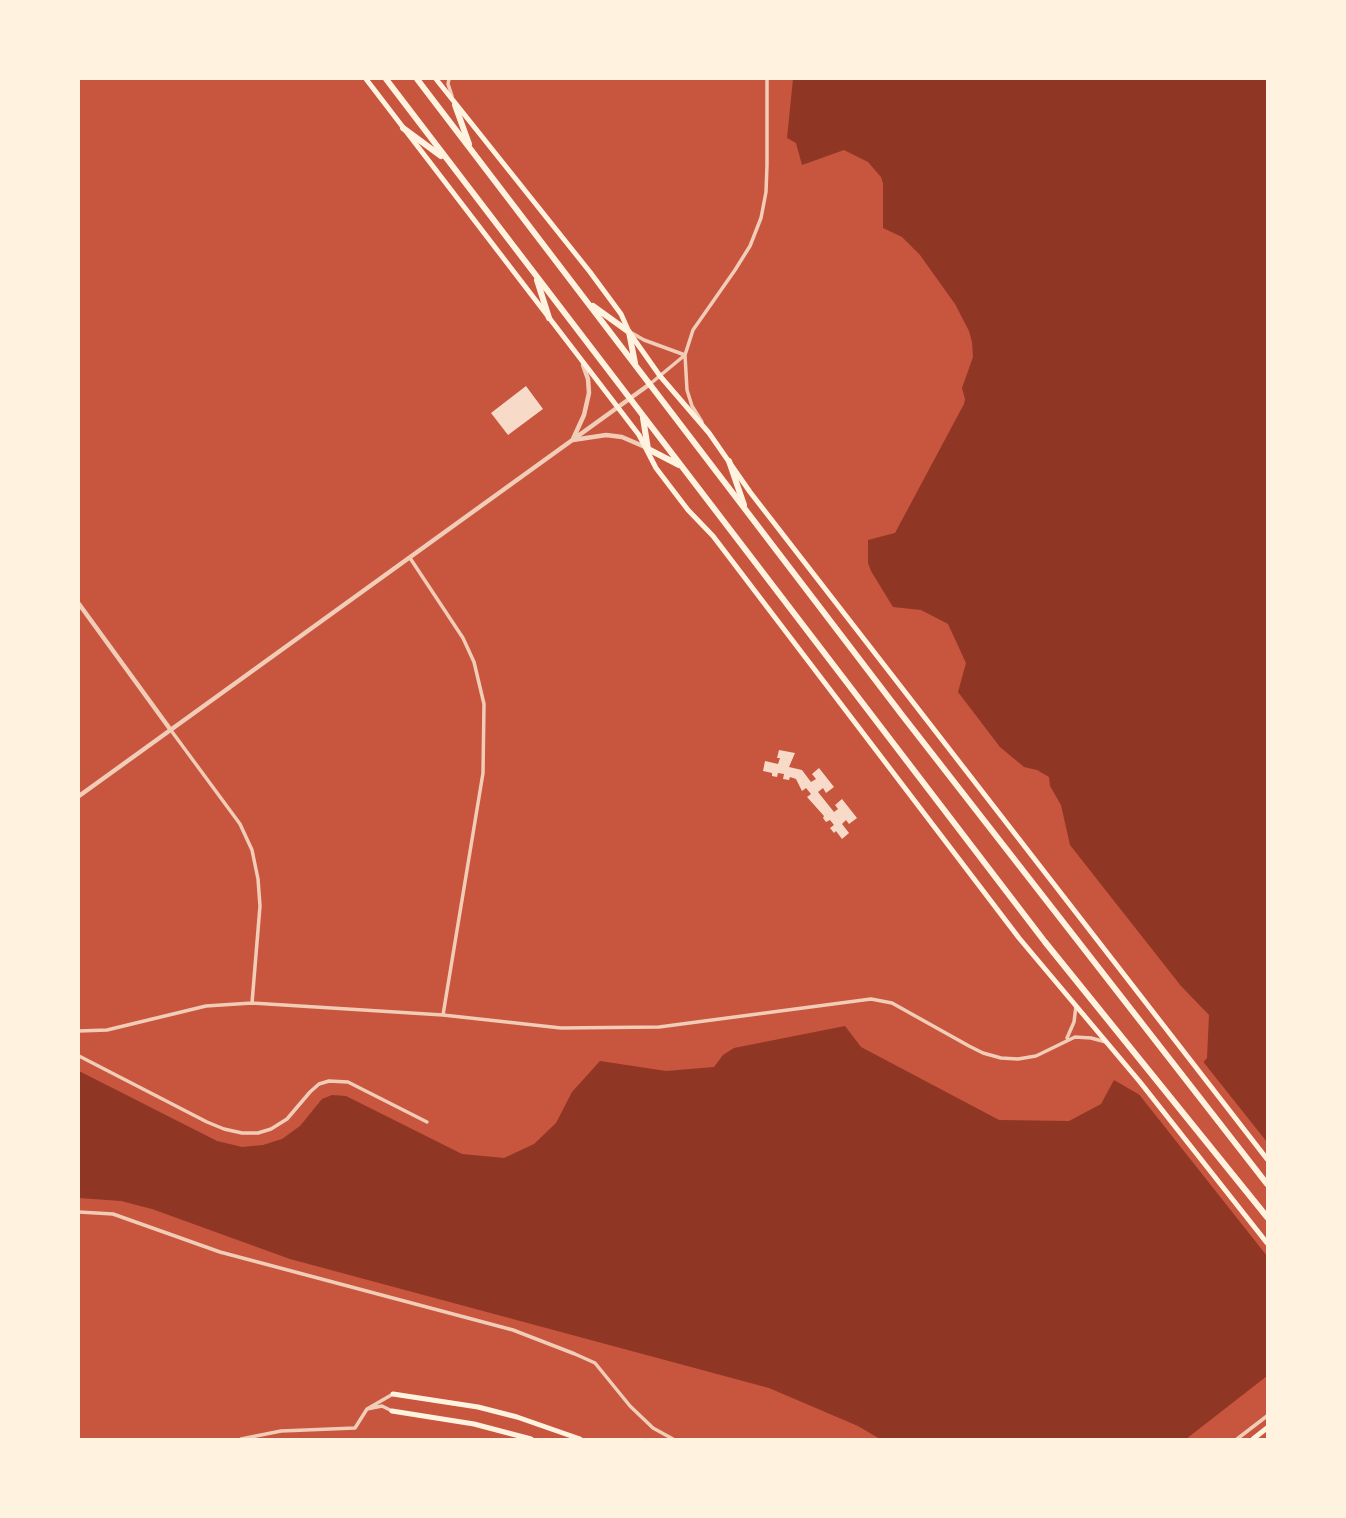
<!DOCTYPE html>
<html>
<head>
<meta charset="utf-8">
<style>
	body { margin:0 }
	#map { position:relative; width:1346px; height:1518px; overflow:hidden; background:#c8553d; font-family:"Work Sans",sans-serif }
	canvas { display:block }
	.frame { position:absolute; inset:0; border:80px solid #fff3e0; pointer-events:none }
</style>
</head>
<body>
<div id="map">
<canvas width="1346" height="1518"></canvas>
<div class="frame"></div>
</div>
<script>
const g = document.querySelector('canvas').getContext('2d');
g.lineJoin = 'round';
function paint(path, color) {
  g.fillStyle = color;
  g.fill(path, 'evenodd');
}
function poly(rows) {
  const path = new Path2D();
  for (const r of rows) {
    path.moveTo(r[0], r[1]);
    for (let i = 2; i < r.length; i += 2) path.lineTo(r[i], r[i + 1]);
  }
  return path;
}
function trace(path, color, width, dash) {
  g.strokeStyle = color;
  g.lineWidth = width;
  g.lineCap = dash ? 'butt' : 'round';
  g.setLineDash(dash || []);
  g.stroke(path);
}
const water = poly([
	[793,79,1267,79,1267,1376,1186,1439,880,1439,858,1426,769,1388,290,1259,152,1209,121,1201,79,1198,79,1071,217,1141,242,1147,263,1145,282,1139,300,1126,322,1099,332,1095,346,1096,462,1154,504,1158,534,1144,556,1123,572,1092,600,1061,666,1071,714,1067,723,1055,734,1048,845,1026,861,1047,999,1120,1069,1121,1101,1104,1114,1080,1145,1098,1171,1099,1207,1058,1209,1015,1181,986,1070,845,1061,805,1050,786,1049,777,1037,770,1024,767,1000,747,958,692,966,663,948,624,921,610,893,607,871,571,868,563,868,540,895,533,964,404,965,399,962,388,973,357,972,342,969,331,955,304,920,255,902,237,883,228,883,183,881,177,868,162,844,150,802,165,796,143,787,138]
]);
const pier = poly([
	[1201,1059,1267,1142,1267,1256,1134,1088,1146,1095,1169,1096]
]);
const building = poly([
	[526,386,543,409,508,435,491,413],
	[779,750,795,753,789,767,802,770,811,782,816,779,812,774,819,768,834,787,826,793,823,788,818,792,834,812,838,809,835,805,842,799,857,818,849,824,846,820,842,824,849,833,842,839,836,831,834,833,830,828,834,825,830,820,826,822,823,818,824,816,807,797,811,794,806,788,802,791,796,779,790,777,789,780,783,779,784,774,778,773,777,777,772,776,772,773,763,771,765,761,778,764,780,758,777,758]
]);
const minor = poly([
	[449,79,448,84,452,96],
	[632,333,644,340,685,355,687,390,692,406,702,422],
	[650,384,685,355,693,330,735,270,750,246,761,218,766,192,767,165,767,79],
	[410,558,463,638,474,662,484,704,483,773,443,1015],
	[170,729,240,824,252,850,258,879,260,906,252,1003],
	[79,1031,107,1030,206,1006,252,1003,443,1015,561,1028,659,1027,871,999,892,1003,969,1046,983,1053,1001,1058,1018,1059,1036,1056,1075,1037,1091,1038,1106,1042],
	[1067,1038,1074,1022,1076,1006],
	[79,1056,207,1122,224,1129,242,1133,258,1133,271,1129,287,1119,310,1092,319,1084,329,1081,348,1082,427,1122],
	[79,1212,113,1214,220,1252,513,1330,575,1354,595,1363,630,1406,653,1428,673,1439],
	[392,1411,382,1406,367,1409,393,1394],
	[241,1439,281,1431,355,1428,367,1409],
	[1237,1439,1267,1416]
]);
const tertiary = poly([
	[573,439,584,415,589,393,588,379,583,365],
	[573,440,606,435,622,437,645,447],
	[79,604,170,729],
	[79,796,650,384]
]);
const secondary = poly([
	[366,79,639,435,656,468,688,510,713,536,1019,938,1140,1082,1267,1243],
	[436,79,590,272,621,314,629,332,660,376,709,433,750,492,1267,1159],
	[393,1394,478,1407,517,1417,580,1439],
	[392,1411,474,1424,531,1439],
	[1253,1439,1267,1428]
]);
const trunk = poly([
	[386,79,1045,942,1267,1217],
	[417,79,902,715,1267,1184],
	[455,105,469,144],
	[403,128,441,156],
	[537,280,549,318],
	[593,306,629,332,635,363],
	[643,418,648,449,679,465],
	[729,461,744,505]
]);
paint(water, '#8f3625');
paint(pier, '#c8553d');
paint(building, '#f7dbc8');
trace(minor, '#f1ccb7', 3.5);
trace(tertiary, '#f1ccb7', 4.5);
trace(secondary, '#fff3e0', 5);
trace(trunk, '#fff3e0', 6);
</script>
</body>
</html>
